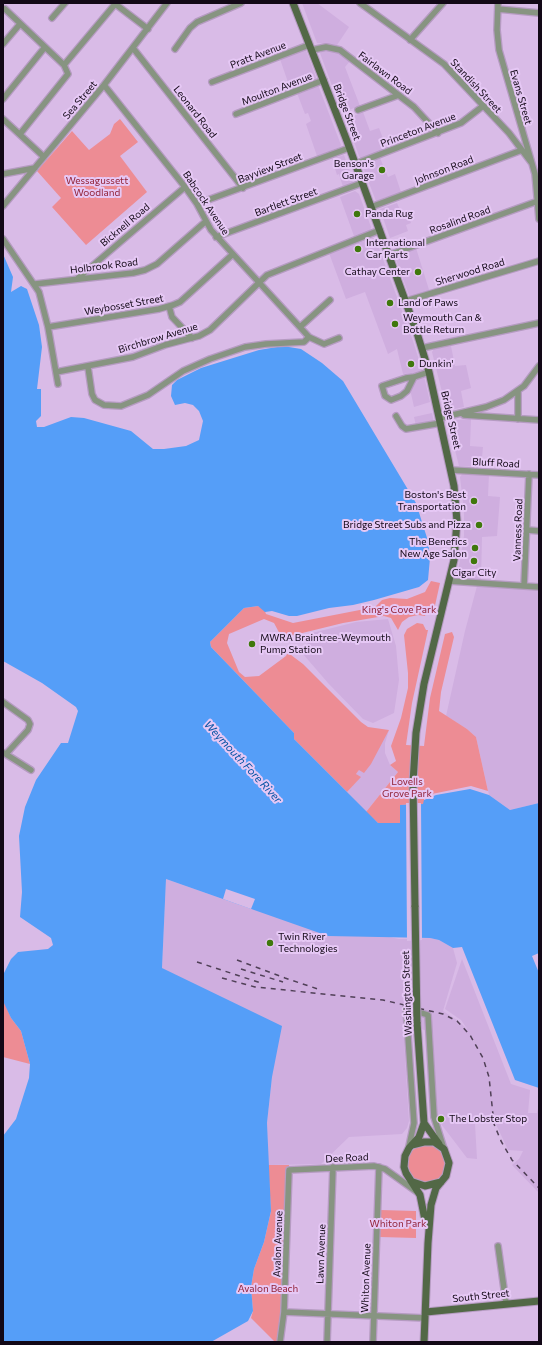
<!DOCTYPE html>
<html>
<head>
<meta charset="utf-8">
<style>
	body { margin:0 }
	#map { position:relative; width:542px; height:1345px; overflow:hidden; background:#d9bbe7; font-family:Commissioner,sans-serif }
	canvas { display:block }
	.frame { position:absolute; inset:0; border:4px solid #120816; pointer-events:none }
</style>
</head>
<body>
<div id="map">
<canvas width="542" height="1345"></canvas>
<div class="frame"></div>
</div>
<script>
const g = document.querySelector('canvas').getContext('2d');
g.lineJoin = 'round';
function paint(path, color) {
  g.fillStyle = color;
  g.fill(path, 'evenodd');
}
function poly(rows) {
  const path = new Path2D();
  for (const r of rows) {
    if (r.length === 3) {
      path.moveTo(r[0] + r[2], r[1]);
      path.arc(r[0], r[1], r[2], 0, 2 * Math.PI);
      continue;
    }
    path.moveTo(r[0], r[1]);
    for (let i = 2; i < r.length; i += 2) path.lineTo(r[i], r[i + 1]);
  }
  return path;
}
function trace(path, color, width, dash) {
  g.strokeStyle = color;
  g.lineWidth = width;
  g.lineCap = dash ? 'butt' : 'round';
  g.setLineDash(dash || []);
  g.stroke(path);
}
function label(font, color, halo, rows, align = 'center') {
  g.font = font + ' Commissioner,sans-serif';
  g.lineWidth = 4;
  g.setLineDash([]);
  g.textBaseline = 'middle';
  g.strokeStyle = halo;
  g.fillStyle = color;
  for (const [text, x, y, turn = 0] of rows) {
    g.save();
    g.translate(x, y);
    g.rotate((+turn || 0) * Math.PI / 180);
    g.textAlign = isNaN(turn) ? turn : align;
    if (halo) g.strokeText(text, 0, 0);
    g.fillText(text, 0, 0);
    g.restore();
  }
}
const built = poly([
	[302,3,317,3,349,27,337,45,317,43],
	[325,49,336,50,351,60,345,67,360,106,343,112,341,110,320,53],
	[304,50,306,50,317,80,291,91,280,59],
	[318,85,341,145,340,147,317,156,306,124,311,121,308,113,305,114,297,93],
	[363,112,370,131,379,128,387,149,361,159,359,156,346,119],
	[344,155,353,180,352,184,343,187,339,174,337,175,332,159],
	[380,158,388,177,395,174,401,192,376,201,362,165],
	[355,191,359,194,371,227,370,231,354,236,340,197],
	[397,203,404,219,409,217,411,223,406,225,408,231,390,238,380,209],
	[373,238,376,240,413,341,424,376,430,402,414,407,410,389,416,379,414,373,403,374,397,349,388,354,365,292,346,299,329,253],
	[416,248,430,293,410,298,395,257],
	[451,346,455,366,466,365,471,388,461,391,464,407,450,410,446,408,432,352,434,349],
	[432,413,434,422,416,426,414,417],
	[471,419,470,446,483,447,481,467,459,466,451,434,450,422,454,420],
	[463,473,489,474,488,496,500,497,497,536,482,537,481,580,457,578,464,536,464,511,460,477],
	[477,586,539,590,539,803,510,810,489,795,476,737,467,729,446,716,465,631],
	[388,619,396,646,399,680,394,713,373,723,363,719,328,683,303,654,312,633,356,622],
	[389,730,385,743,385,753,390,765,398,772,366,812,347,792,360,777,356,774],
	[166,879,251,909,399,939,430,938,439,940,453,948,457,963,443,1011,457,1020,468,1030,461,1020,445,1009,462,959,511,1084,530,1090,528,1113,537,1113,539,1104,539,1193,512,1165,519,1159,523,1151,508,1150,495,1122,475,1124,477,1159,467,1158,438,1120,433,1033,403,1023,409,1121,407,1128,402,1134,349,1137,321,1164,268,1165,267,1123,272,1077,162,968]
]);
const green = poly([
	[120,119,138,142,120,156,147,192,86,245,52,207,61,198,37,171,72,131,89,150,110,134,114,124],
	[431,581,440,583,434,610,426,613,425,616,418,615,409,617,402,622,398,630,391,618,384,616,343,623,282,638,274,623,264,619,229,634,227,643,239,672,245,677,259,676,286,656,287,654,291,655,303,664,361,722,368,727,389,730,371,764,364,773,359,770,356,774,361,777,347,792,294,739,294,733,211,647,210,642,244,608,258,606,264,609,266,614,293,623,370,608,376,606,382,600,390,598,407,599,425,592],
	[417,623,423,624,426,630,428,630,412,703,406,745,424,746,430,698,445,634,452,632,454,637,441,692,439,711,467,729,476,737,488,791,471,786,427,795,424,797,424,804,400,805,400,823,378,823,366,812,398,772,390,765,396,761,391,746,401,718,408,688,408,673,404,635,407,629],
	[3,999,11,1018,21,1031,30,1064,3,1057],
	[426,1164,19],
	[268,1165,289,1165,284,1312,280,1342,275,1342,251,1318,253,1311,251,1287,254,1269,264,1242,271,1211],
	[380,1210,416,1211,416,1238,380,1237]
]);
const water = poly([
	[3,254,13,277,11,292,21,286,27,289,39,325,42,347,37,389,41,389,41,416,36,421,37,427,44,427,71,417,84,418,131,431,153,449,164,449,186,446,199,440,203,421,199,411,193,405,185,403,175,405,171,396,172,385,177,380,201,368,259,350,283,346,301,349,322,363,343,381,416,503,428,541,430,558,428,580,419,587,374,600,353,605,329,608,297,616,289,616,272,611,265,612,258,606,244,608,210,642,211,647,294,733,294,739,378,823,400,823,400,805,423,804,424,800,436,795,470,789,489,795,510,810,539,803,539,953,532,956,539,973,539,1088,515,1080,462,947,453,948,439,940,430,938,328,936,166,879,162,968,282,1026,272,1077,267,1123,271,1211,264,1242,254,1269,251,1287,253,1311,248,1321,211,1342,3,1342,3,1136,16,1119,29,1078,30,1064,21,1031,11,1018,3,1001,4,973,11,959,18,952,48,949,53,945,51,938,20,917,22,892,19,836,25,807,36,780,61,743,68,743,78,711,76,707,42,683,3,661]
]);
const pier = poly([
	[406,803,421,803,422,940,407,941],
	[226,889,255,899,251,909,223,899]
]);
const minor = poly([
	[114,3,148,29],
	[360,3,444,64,509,133,531,162],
	[498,3,497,30,499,50,535,174,539,219],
	[5,9,64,65,68,74,20,134],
	[498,9,539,13],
	[52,18,65,3],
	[410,40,443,3],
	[3,44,20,24],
	[133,48,243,188],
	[175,49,190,28,197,22,241,3],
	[312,50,326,47,340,50,414,107,438,133],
	[64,65,116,3],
	[212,82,309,45],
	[104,85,185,187,197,204,211,230,309,337,324,344,339,338],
	[3,99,45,47],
	[358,110,399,95],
	[236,114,324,80],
	[3,119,44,157],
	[355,164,461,123,483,106],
	[3,174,35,168],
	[197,204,349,148],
	[3,206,104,85,167,3],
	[371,207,522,150],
	[216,237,362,183],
	[3,239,39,292,48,327,58,384],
	[389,255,538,201],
	[78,278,185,187],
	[35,284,133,273,145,270,157,264,205,222],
	[406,301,539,261],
	[169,306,172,317,192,338],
	[48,327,159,309,173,305,180,302,233,254],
	[300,327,330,300],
	[422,348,539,323],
	[88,367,92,394,95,400,104,405,121,406,148,395,183,371,210,359,245,347,266,344,304,342,309,337],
	[56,372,133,357,165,345,199,336,210,330,267,275,380,230],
	[414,377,406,378,382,386,385,396,391,400,401,396,407,391,414,377,429,372],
	[518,392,518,419],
	[464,415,539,420],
	[396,416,402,426,406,429,441,423],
	[440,418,486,407,504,400,524,386,539,366],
	[451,470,539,475],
	[528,530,539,531],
	[449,581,539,587],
	[524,586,529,474],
	[3,702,28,720,30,724,28,730,6,754],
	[4,753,31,770],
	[409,1146,414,1123,406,1008,428,1015,434,1117,444,1149],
	[498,1246,506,1303],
	[284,1312,425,1318],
	[280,1342,284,1312,289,1170,374,1166,385,1169,417,1192],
	[327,1342,333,1167],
	[373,1342,379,1167]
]);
const major = poly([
	[293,3,347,141,417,333,429,372,454,486,457,521,454,560,424,684,416,733,413,783,415,907],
	[417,1022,424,1123,419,1137,409,1148,405,1156,404,1167,406,1173,420,1195,426,1225],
	[424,1123,439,1144],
	[412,1145,424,1142,434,1142,444,1149,449,1163,446,1176,436,1188,431,1205,428,1243,424,1342],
	[413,1182,425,1186,441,1182],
	[426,1312,539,1301]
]);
const rail = poly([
	[237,960,285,978,321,990],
	[197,962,261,983],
	[241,969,283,982],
	[222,978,255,987,383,1000,443,1014,457,1021,470,1035,483,1058,489,1077,494,1124,501,1141,512,1160,539,1188]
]);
const majorBridge = poly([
	[415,907,417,1022]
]);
const markers = [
	[382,170,4,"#3f780c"],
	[357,214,4,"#3f780c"],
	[358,249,4,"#3f780c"],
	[418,272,4,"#3f780c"],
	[390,303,4,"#3f780c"],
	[395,324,4,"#3f780c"],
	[411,364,4,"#3f780c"],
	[474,501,4,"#3f780c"],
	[479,525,4,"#3f780c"],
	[475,548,4,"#3f780c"],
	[474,561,4,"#3f780c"],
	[252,644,4,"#3f780c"],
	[270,943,4,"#3f780c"],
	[441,1119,4,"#3f780c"]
];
const streetNames = [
	["Pratt Avenue",258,55,-21],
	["Fairlawn Road",385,73,37],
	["Standish Street",476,86,47],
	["Moulton Avenue",277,89,-21],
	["Evans Street",521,97,74],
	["Sea Street",80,100,-50],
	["Leonard Road",195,112,52],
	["Bridge Street",347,112,69],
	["Princeton Avenue",418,130,-21],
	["Bayview Street",270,168,-21],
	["Johnson Road",444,170,-21],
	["Bartlett Street",286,202,-20],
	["Babcock Avenue",206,203,56],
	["Rosalind Road",460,220,-20],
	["Bicknell Road",125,225,-40],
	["Holbrook Road",104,266,-7],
	["Sherwood Road",470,272,-17],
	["Weybosset Street",124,305,-10],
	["Birchbrow Avenue",158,338,-17],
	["Bridge Street",451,420,77],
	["Bluff Road",496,463,3],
	["Vanness Road",518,530,-88],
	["Washington Street",407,993,-92],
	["Dee Road",347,1158,-3],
	["Avalon Avenue",278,1244,-88],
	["Lawn Avenue",321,1254,-88],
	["Whiton Avenue",366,1278,-88],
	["South Street",481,1296,-6]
];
const poiNames = [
	["Benson's",374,164,"right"],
	["Garage",374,176,"right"],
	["Panda Rug",365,214],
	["International",366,243],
	["Car Parts",366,255],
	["Cathay Center",410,272,"right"],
	["Land of Paws",398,303],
	["Weymouth Can &",403,318],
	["Bottle Return",403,330],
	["Dunkin'",419,364],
	["Boston's Best",466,495,"right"],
	["Transportation",466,507,"right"],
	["Bridge Street Subs and Pizza",471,525,"right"],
	["The Benefics",467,542,"right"],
	["New Age Salon",467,554,"right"],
	["Cigar City",474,573,"center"],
	["MWRA Braintree-Weymouth",260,638],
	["Pump Station",260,650],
	["Twin River",278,937],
	["Technologies",278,949],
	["The Lobster Stop",449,1119]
];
const parkNames = [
	["Wessagussett",97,181],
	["Woodland",97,193],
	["King's Cove Park",399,610],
	["Lovells",407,782],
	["Grove Park",407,794],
	["Whiton Park",398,1224],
	["Avalon Beach",268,1289]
];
const waterNames = [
	["Weymouth Fore River",243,762,47]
];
paint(built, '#cfaedf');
paint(green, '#ed8c94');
paint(water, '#559ef8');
paint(pier, '#d9bbe7');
trace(minor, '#b59bc1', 8);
trace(major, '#b59bc1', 9);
trace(minor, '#879481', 5.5);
trace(major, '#526846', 7);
trace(rail, '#504057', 1.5, [5, 5]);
trace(majorBridge, '#b59bc1', 9, []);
trace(majorBridge, '#526846', 7);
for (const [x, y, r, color] of markers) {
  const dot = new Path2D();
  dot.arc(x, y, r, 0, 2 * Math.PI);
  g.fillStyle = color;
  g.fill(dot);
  trace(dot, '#e6c8f5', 1.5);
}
label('10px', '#120816', '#e6c8f5', streetNames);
label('10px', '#120816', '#e6c8f5', poiNames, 'left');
label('10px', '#922338', '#e6c8f5', parkNames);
label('italic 11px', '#0554a4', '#e6c8f5', waterNames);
</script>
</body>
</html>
